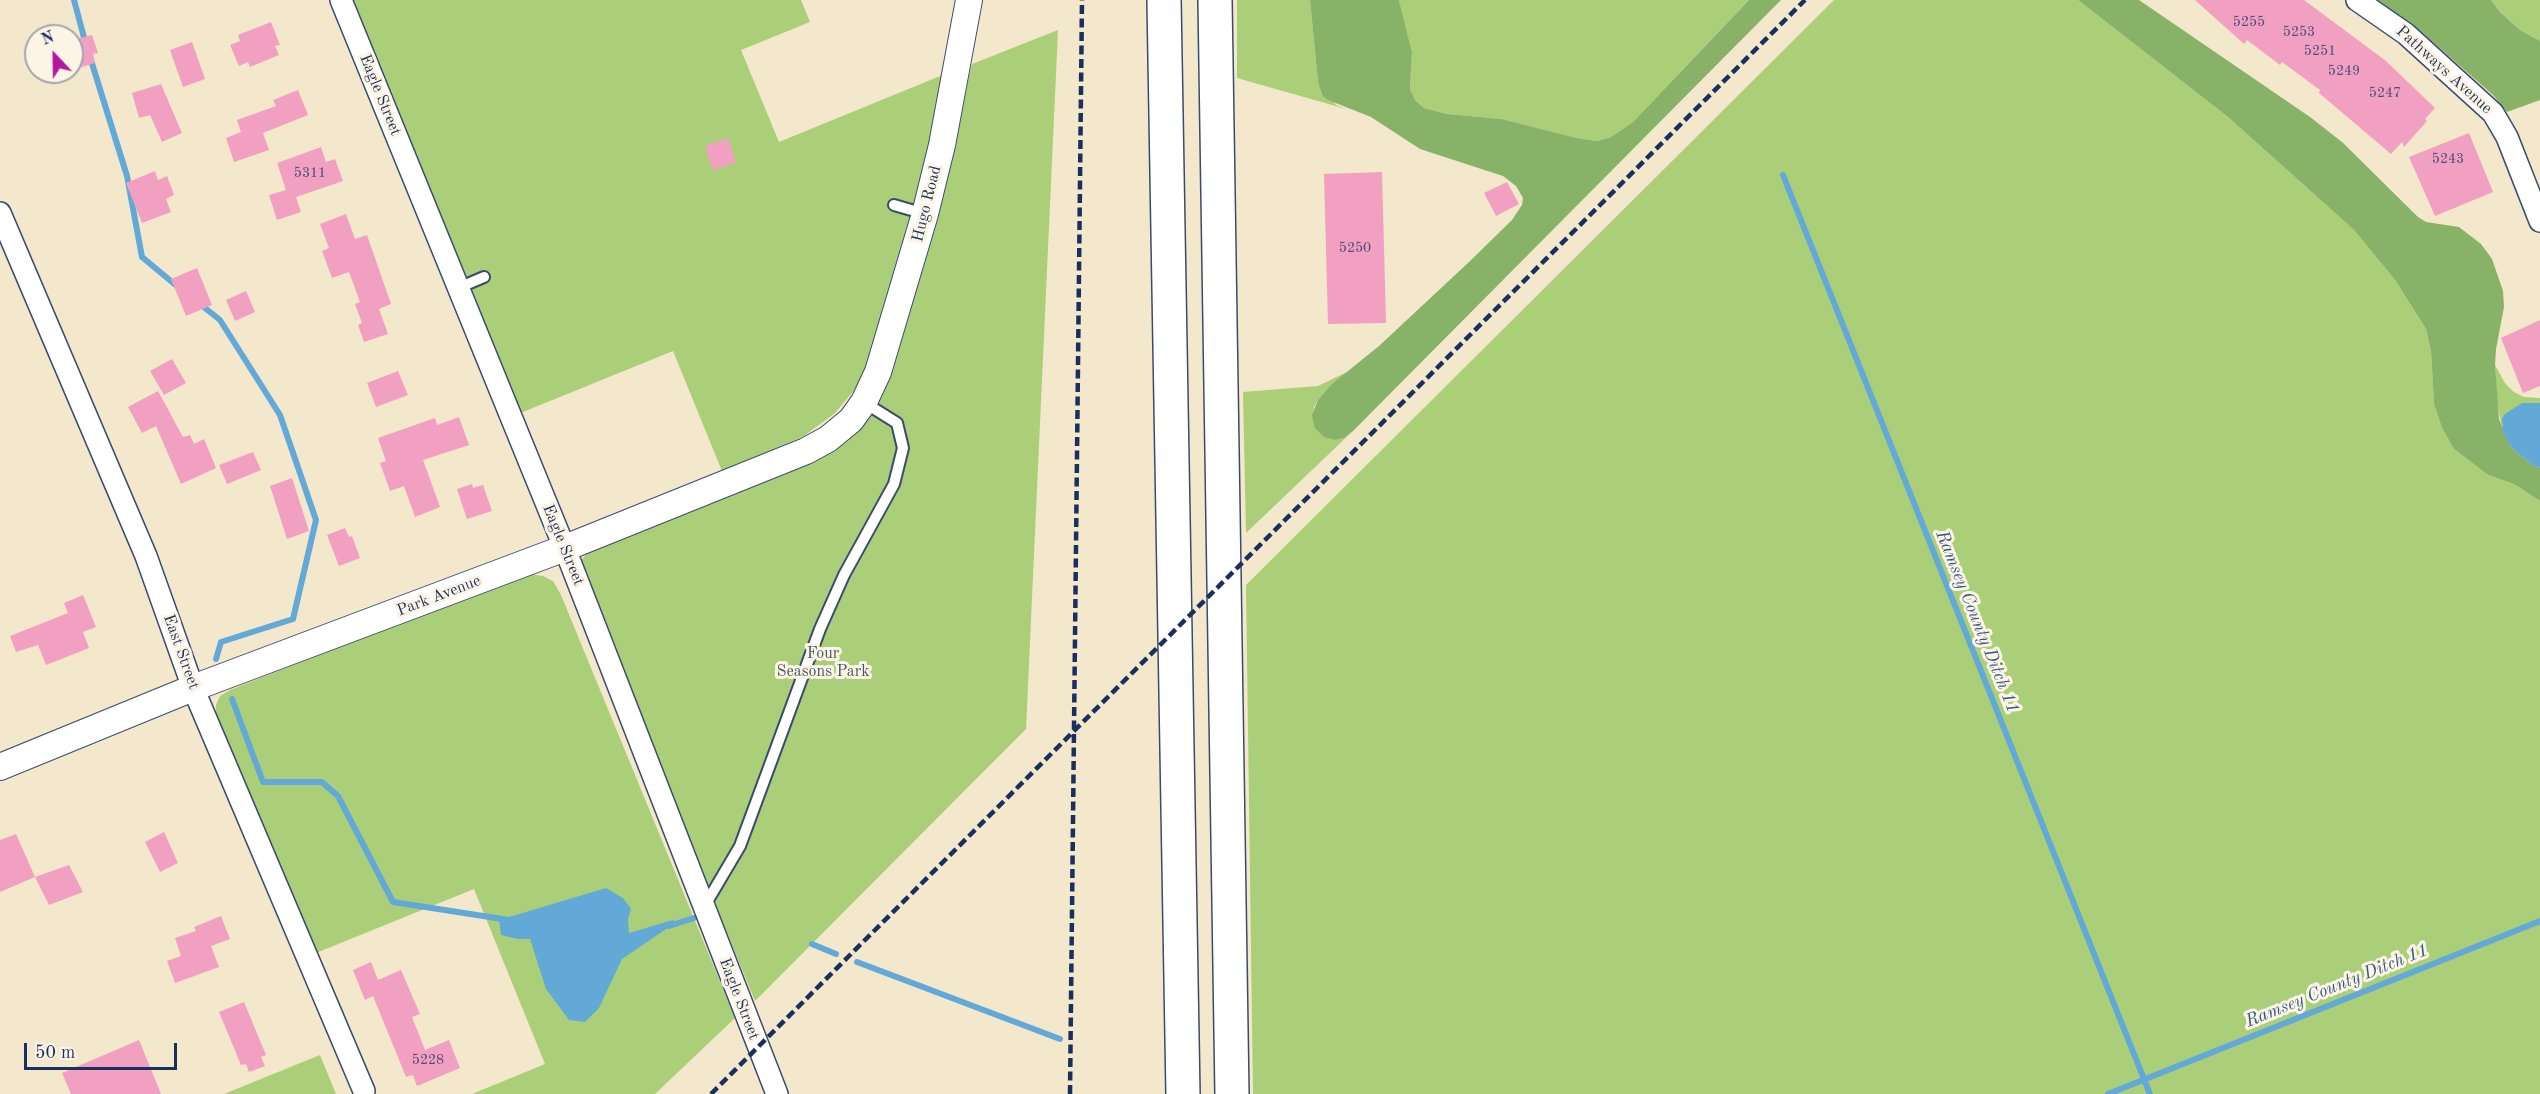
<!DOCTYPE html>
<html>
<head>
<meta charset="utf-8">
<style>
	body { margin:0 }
	#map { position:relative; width:2540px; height:1094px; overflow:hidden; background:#f3e7cc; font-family:"Old Standard TT",serif }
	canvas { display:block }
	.north { position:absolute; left:24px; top:24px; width:60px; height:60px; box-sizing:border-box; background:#fcf5e5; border:2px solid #a2a6af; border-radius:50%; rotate:338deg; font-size:16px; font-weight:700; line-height:24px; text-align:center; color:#1b2f5e }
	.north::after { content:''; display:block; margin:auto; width:21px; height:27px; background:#b5179e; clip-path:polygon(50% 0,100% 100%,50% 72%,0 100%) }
	.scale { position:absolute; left:24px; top:1043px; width:153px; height:27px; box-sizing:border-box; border:3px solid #1b2f5e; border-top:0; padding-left:8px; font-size:18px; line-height:21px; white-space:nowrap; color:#1b2f5e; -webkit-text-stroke:4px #fcf5e5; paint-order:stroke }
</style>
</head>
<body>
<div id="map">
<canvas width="2540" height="1094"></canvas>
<div class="north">N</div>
<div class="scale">50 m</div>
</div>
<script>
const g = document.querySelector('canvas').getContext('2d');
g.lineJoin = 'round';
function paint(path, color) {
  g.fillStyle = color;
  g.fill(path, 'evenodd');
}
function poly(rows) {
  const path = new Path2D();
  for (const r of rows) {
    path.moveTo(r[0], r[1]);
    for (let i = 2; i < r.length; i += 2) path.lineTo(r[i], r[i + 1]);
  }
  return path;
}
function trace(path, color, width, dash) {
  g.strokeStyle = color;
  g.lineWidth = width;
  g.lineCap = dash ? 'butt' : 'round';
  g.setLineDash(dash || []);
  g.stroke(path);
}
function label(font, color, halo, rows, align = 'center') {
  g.font = font + ' "Old Standard TT",serif';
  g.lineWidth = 6;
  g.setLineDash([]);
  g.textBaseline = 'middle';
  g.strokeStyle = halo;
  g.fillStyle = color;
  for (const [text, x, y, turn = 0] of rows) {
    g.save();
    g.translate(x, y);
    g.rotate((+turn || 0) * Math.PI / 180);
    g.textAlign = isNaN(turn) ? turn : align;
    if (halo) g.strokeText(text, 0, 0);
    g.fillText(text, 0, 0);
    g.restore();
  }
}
const green = poly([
	[351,0,801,0,810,22,741,50,779,142,945,74,926,163,880,340,856,388,835,413,804,436,722,471,673,351,518,414],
	[1237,0,1310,0,1318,82,1336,105,1346,109,1237,78],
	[1399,0,1749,0,1633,122,1611,137,1598,141,1577,138,1502,119,1447,114,1424,108,1415,100,1410,89,1412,52],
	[1834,0,2078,0,2228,117,2354,230,2395,280,2426,329,2431,351,2434,404,2442,428,2454,449,2488,475,2514,484,2540,501,2540,1094,1253,1094,1246,585],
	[2491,0,2540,0,2540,41,2520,30,2500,12],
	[1058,30,1026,729,755,1001,580,575,580,562,588,552,843,442,924,258,972,64],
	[2495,365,2505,383,2514,392,2524,397,2540,398,2540,403,2522,403,2502,425,2503,432,2497,403],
	[1347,372,1318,400,1314,407,1313,421,1314,427,1335,440,1344,438,1354,430,1246,533,1243,392,1318,386],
	[529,574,543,576,553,581,561,595,735,1018,655,1094,472,1094,545,1064,474,889,311,955,216,716,216,705,220,696,230,690,513,578],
	[320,1055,336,1094,224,1094]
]);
const forest = poly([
	[1310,0,1399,0,1412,52,1410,89,1415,100,1424,108,1447,114,1502,119,1577,138,1598,141,1611,137,1633,122,1749,0,1781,0,1354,430,1344,438,1335,440,1324,437,1314,427,1312,415,1318,400,1332,384,1379,346,1469,262,1512,220,1522,205,1523,198,1516,186,1503,176,1420,149,1371,117,1328,100,1323,96,1318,82],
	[2078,0,2139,0,2310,117,2342,142,2418,217,2426,222,2459,227,2481,244,2492,259,2503,291,2504,307,2496,349,2495,365,2499,419,2511,447,2532,465,2540,468,2540,501,2514,484,2488,475,2454,449,2442,428,2434,404,2431,351,2426,329,2395,280,2354,230,2228,117],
	[2378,0,2491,0,2500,12,2520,30,2540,41,2540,100,2507,112,2493,95,2417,28]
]);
const water = poly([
	[2522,403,2540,403,2540,468,2532,465,2511,447,2503,432,2502,419,2505,414],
	[606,888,623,898,631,909,628,919,629,933,673,920,675,923,622,959,599,1008,585,1022,569,1020,546,989,530,939,518,939,501,935,499,920]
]);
const stream = poly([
	[74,0,86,45],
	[90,57,127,176,142,257,178,287],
	[1783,175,2150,1094],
	[200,304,220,320,280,415,316,520,293,619,221,642,216,659],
	[232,699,263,782,322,782,338,796,393,902,509,920],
	[669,926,694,918],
	[812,944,836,954],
	[857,962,1060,1039],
	[2108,1094,2540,921]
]);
const building = poly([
	[2195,0,2304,0,2386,61,2435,108,2425,119,2427,121,2404,147,2402,142,2391,154,2319,93,2320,90,2282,62,2280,65,2247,40,2244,44],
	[271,22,280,45,275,46,279,55,250,67,248,62,239,66,230,45,240,41,238,35],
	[92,35,98,53,93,54,95,63,72,70,72,40],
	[192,42,205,79,183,87,170,50],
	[161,84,182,133,162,142,150,115,139,118,132,93],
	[298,90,308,115,263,133,269,150,234,162,226,138,241,132,237,120,276,106,273,100],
	[2469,133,2493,192,2435,216,2409,157],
	[728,138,736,163,713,170,705,146],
	[321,147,326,162,335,159,343,181,296,197,301,212,277,220,269,195,286,190,277,163],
	[155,171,158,180,167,176,174,195,166,199,171,212,142,223,126,183],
	[1382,172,1386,323,1328,324,1324,174],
	[1507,182,1519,204,1496,216,1484,193],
	[346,214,355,239,367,235,391,304,379,309,388,334,364,342,358,325,362,323,355,304,360,302,349,272,332,278,322,251,329,248,320,224],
	[197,268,212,305,186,316,171,279],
	[246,291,255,312,235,321,226,300],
	[2540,320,2540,386,2523,393,2501,338],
	[172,359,186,383,164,395,150,371],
	[398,371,408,395,376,407,367,383],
	[158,391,183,437,190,435,194,444,204,439,216,468,181,484,156,426,142,433,128,407],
	[459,417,469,445,423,460,440,507,415,517,404,486,390,491,380,463,386,461,378,438,435,418,437,425],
	[253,452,261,470,227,484,219,465],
	[292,478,309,531,287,539,270,486],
	[472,484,473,488,483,485,492,511,467,519,457,489],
	[345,528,349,537,352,536,360,558,339,566,327,535],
	[83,595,96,627,83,632,89,648,46,665,38,645,16,652,10,636,68,613,64,603],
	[164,832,178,863,160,872,145,842],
	[16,834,35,877,0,892,0,840],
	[69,865,83,892,49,905,35,877],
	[221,916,230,939,211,946,219,967,175,983,167,961,181,956,175,938,196,931,194,927],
	[371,962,378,980,401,970,420,1014,412,1017,425,1050,449,1040,460,1068,417,1086,413,1075,406,1077,373,996,365,1000,353,970],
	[244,1002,266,1055,261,1057,265,1066,249,1072,246,1064,241,1065,219,1012],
	[139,1040,161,1094,71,1094,62,1073]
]);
const service = poly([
	[894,205,925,214],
	[458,288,484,277],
	[704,907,740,846,820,629,844,575,894,484,903,448,897,423,865,403]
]);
const minor = poly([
	[341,0,567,554,777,1094],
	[2357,0,2406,34,2493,113,2507,137,2540,221],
	[0,213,146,556,193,688,364,1091]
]);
const tertiary = poly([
	[0,767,193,688,565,548,806,451,828,439,851,420,864,402,878,372,925,214,942,145,969,0]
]);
const primary = poly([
	[1164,0,1183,1094],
	[1215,0,1232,1094]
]);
const rail = poly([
	[711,1094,1805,0],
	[1070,1094,1082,0]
]);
const numberNames = [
	["5255",2249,22],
	["5253",2299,32],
	["5251",2320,51],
	["5249",2344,71],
	["5247",2385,93],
	["5243",2448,159],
	["5311",310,173],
	["5250",1355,248],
	["5228",428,1060]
];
const streetNames = [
	["Pathways Avenue",2444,70,42],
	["Eagle Street",380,95,68],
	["Hugo Road",927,204,-76],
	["Eagle Street",563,545,68],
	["Park Avenue",439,596,-21],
	["East Street",181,652,70],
	["Eagle Street",739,999,69]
];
const parkNames = [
	["Four",823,654],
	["Seasons Park",823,672]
];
const waterNames = [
	["Ramsey County Ditch 11",1977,622,68],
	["Ramsey County Ditch 11",2337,986,-22]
];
paint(green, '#abcf78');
paint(forest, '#88b268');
paint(water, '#62a9d8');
trace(stream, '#62a9d8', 6);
paint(building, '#f2a0c2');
trace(service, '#3b4b6e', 14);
trace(minor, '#3b4b6e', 24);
trace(tertiary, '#3b4b6e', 28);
trace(primary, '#3b4b6e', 36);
trace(service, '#fff', 10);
trace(minor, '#fff', 21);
trace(tertiary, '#fff', 26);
trace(primary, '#fff', 33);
trace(rail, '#1b2f5e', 4.5, [9, 4.5]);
label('14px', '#514b77', null, numberNames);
label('16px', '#1b2f5e', '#fcf5e5', streetNames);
label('16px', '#3f5764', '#fcf5e5', parkNames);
label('italic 18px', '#345a89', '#fcf5e5', waterNames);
</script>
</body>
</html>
